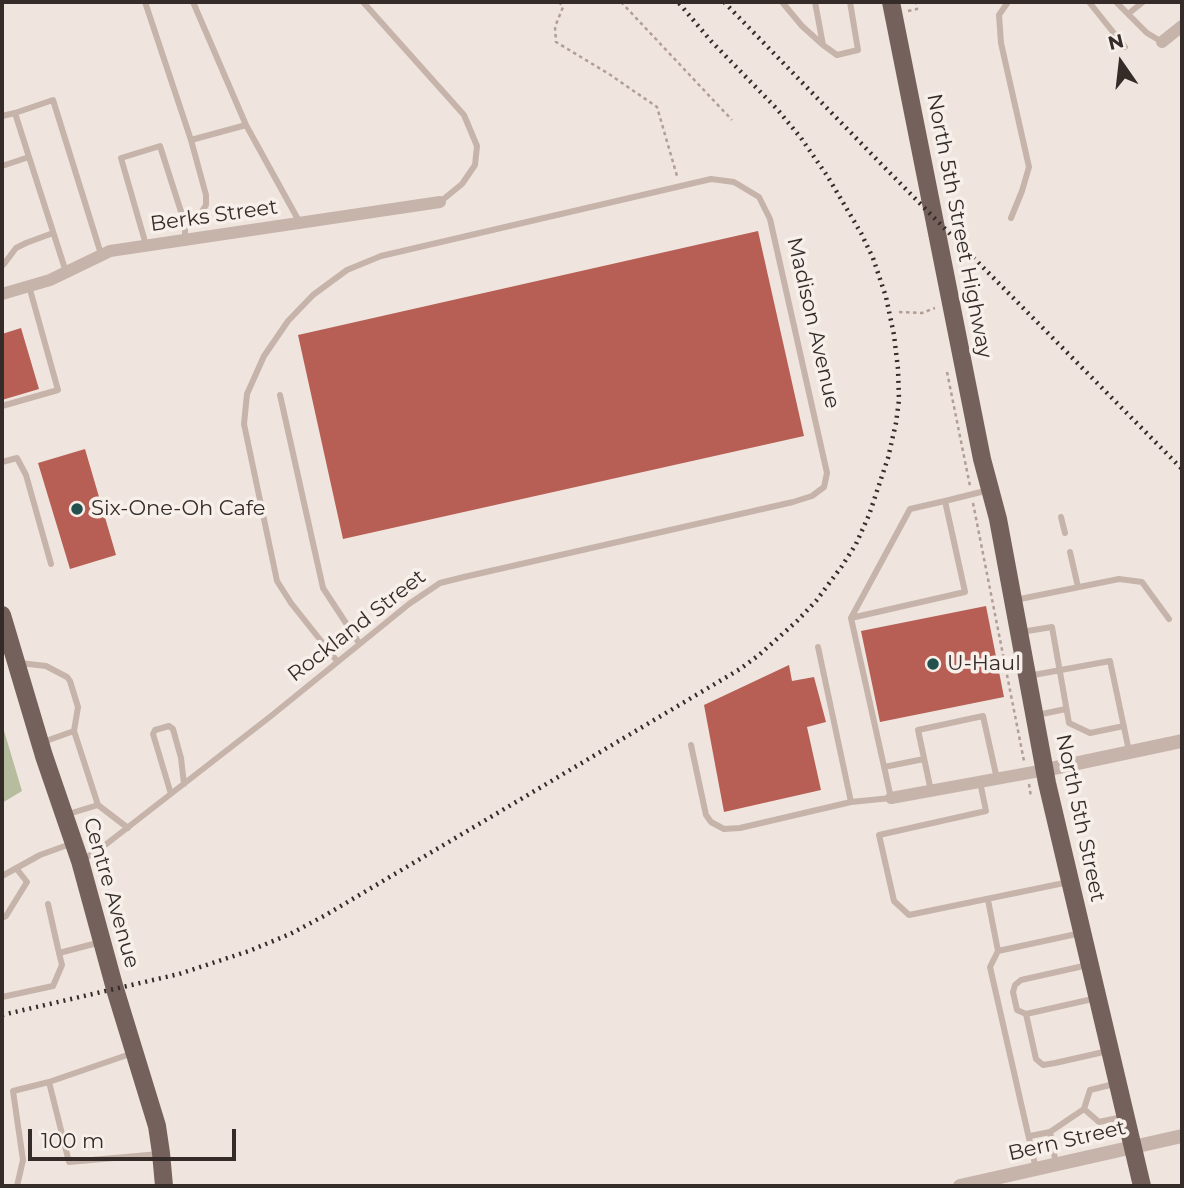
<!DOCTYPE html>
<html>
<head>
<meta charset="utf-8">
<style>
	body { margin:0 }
	#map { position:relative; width:1184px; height:1188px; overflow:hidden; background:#efe5de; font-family:Montserrat,sans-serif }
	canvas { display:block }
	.frame { position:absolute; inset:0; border:4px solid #352b29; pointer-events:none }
	.north { position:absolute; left:1086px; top:28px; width:70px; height:70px; -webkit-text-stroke:5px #f7efe9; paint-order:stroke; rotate:346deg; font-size:19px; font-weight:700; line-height:28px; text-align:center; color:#352b29 }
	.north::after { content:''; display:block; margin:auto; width:24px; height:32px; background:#352b29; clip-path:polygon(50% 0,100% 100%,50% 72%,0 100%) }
	.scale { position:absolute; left:28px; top:1129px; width:208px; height:32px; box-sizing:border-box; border:4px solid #352b29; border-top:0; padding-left:9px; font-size:21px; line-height:24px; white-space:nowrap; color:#352b29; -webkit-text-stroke:5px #f7efe9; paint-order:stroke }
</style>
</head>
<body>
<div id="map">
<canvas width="1184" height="1188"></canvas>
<div class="frame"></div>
<div class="north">N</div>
<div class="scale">100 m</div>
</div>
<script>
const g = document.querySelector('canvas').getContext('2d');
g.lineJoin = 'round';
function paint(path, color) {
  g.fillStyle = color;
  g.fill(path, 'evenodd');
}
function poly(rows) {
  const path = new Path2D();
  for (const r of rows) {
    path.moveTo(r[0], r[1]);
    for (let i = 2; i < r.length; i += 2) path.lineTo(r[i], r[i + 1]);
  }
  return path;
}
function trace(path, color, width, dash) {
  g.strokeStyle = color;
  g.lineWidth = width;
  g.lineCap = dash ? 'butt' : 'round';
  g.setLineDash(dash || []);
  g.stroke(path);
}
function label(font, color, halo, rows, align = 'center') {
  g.font = font + ' Montserrat,sans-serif';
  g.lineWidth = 7;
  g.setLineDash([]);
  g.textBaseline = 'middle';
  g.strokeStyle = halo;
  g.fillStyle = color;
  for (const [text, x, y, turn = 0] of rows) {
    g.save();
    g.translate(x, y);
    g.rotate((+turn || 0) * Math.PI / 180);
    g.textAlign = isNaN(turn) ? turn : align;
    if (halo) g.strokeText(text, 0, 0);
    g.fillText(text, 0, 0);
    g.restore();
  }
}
const green = poly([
	[2,724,22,791,2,803]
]);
const building = poly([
	[758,231,804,436,343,539,298,335],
	[21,328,39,389,2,400,2,334],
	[85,449,116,555,70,569,38,463],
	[986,606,1004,697,880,722,861,631],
	[789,665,792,681,814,677,826,722,807,727,821,790,724,812,704,705]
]);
const path = poly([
	[559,2,563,7,555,27,556,42,609,74,657,107,677,176],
	[621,2,732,120],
	[908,11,917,9,916,2],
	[899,312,922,313,935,308],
	[947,372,970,486],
	[973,503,1024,761],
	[1029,784,1031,797]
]);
const service = poly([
	[145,2,191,140,206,195,206,205,201,213,185,224,185,240],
	[193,2,246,125,300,223],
	[363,2,464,115,477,146,475,165,462,184,440,202],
	[782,2,802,26,823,45,837,55,858,50,850,2],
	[815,2,823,45],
	[1008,2,999,15,1001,43,1029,167,1022,191,1011,218],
	[1089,2,1125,47],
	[1116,2,1147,33,1162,42],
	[1128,14,1143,2],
	[15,113,53,100,101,254],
	[2,116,15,113,29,157,2,166],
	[191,140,246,125],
	[29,157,66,272],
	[146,245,121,158,160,146,185,224],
	[2,266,4,264,16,248,26,243,53,233],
	[280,395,323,588,359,643],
	[2,406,58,390,29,286],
	[2,462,17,458,26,475,51,564],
	[945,501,965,592,851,618,910,509,945,501,989,490],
	[1061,517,1065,533],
	[1070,552,1078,587],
	[1015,600,1119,579,1142,582,1169,619],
	[1021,632,1052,627,1069,723,1090,733,1124,726],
	[818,647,851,802],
	[20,663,46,666,67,677,70,681,78,707,74,731],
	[1028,676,1110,661,1129,751],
	[1037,715,1066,709],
	[43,742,74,731,98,805],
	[691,745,706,815,711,822,724,829,740,828,851,802,891,798,851,618],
	[884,767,924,759],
	[980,782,986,811,879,835,894,901,909,915,1069,882],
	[931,791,918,730,983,716,997,779],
	[171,794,153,734,155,730,169,726,173,729,181,758,184,784],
	[65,815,98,805,128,828],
	[82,860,100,849,271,716,409,604,440,583,464,577,793,502,812,496,824,487,827,473,770,219,759,197,734,182,711,179,381,256,347,270,313,295,288,321,264,356,247,394,244,424,277,581,291,603,337,661],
	[2,876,40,855,73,843],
	[988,900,998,951,1081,933],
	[48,904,59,953,101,942],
	[2,918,6,916,27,882,16,868],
	[998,951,990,967,1036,1169],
	[1088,965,1021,980,1015,985,1013,992,1017,1010,1026,1014,1097,998],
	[2,997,53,986,62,965,59,953],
	[1026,1014,1036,1059,1043,1065,1055,1063,1108,1051],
	[133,1053,49,1082,69,1162,159,1154],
	[1084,1109,1099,1122,1122,1117],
	[1050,1132,1084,1109,1090,1090,1114,1084],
	[1030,1136,1050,1132,1056,1164],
	[17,1186,23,1160,13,1091,49,1082]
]);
const minor = poly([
	[1162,42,1182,26],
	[2,294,50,280,110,251,440,202],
	[891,798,1045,770]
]);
const tertiary = poly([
	[1045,770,1182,741],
	[960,1186,1182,1136]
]);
const primary = poly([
	[891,2,982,459,998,519,1047,783,1142,1186],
	[2,615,44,756,80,861,115,989,157,1126,161,1153,164,1186]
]);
const rail = poly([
	[724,2,887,170,1182,469],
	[2,1015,179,974,249,951,290,934,324,916,740,669,759,655,797,621,816,601,842,566,856,544,869,515,888,458,896,423,899,400,898,369,894,335,886,297,873,258,861,233,828,177,801,138,777,109,711,41,678,2]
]);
const markers = [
	[77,509,7,"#24514e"],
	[933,664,7,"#24514e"]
];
const streetNames = [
	["Berks Street",214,216,-8],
	["North 5th Street Highway",959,226,79],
	["Madison Avenue",813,323,77],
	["Rockland Street",357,626,-38],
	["North 5th Street",1080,818,78],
	["Centre Avenue",111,893,74],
	["Bern Street",1067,1141,-13]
];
const poiNames = [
	["Six-One-Oh Cafe",91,509],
	["U-Haul",947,664]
];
paint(green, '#b6bd9f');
paint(building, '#b75f54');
trace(path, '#b29e95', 2.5, [3.5, 3.5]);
trace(service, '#c6b4ab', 6);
trace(minor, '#c6b4ab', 12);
trace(tertiary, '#c6b4ab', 14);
trace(primary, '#75615c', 18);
trace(rail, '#352b29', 4.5, [2, 5]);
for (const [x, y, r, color] of markers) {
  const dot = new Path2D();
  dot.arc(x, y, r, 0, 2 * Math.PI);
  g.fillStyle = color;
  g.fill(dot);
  trace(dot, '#f7efe9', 2.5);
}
label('21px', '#352b29', '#f7efe9', streetNames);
label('21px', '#352b29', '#f7efe9', poiNames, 'left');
</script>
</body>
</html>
